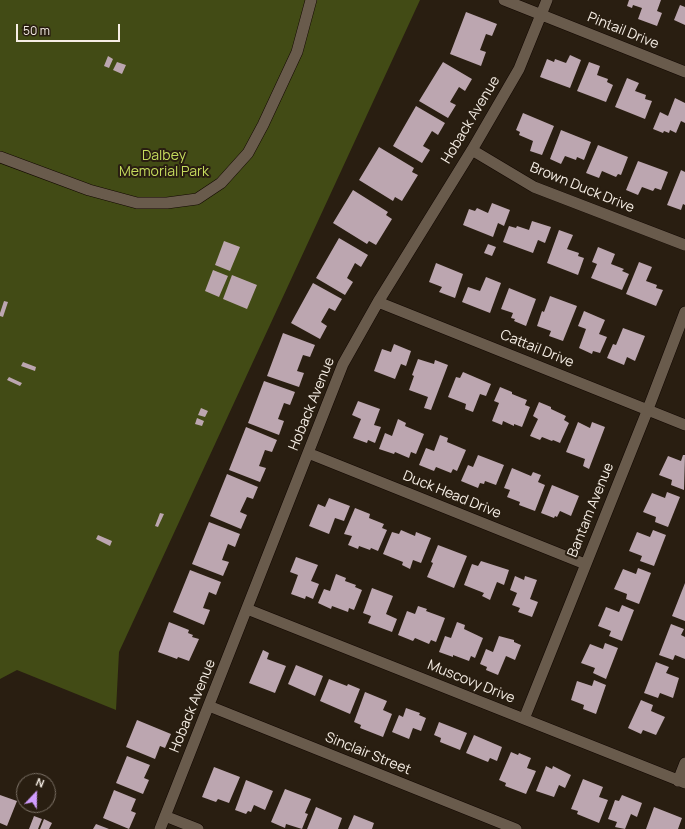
<!DOCTYPE html>
<html>
<head>
<meta charset="utf-8">
<style>
	body { margin:0 }
	#map { position:relative; width:685px; height:829px; overflow:hidden; background:#291e11; font-family:Manrope,sans-serif }
	canvas { display:block }
	.north { position:absolute; left:16px; top:773px; width:40px; height:40px; box-sizing:border-box; background:#291e11; border:1px solid #7b7166; border-radius:50%; rotate:22deg; font-size:11px; font-weight:700; line-height:16px; text-align:center; color:#f6eee5 }
	.north::after { content:''; display:block; margin:auto; width:14px; height:18px; background:#d19dfe; clip-path:polygon(50% 0,100% 100%,50% 72%,0 100%) }
	.scale { position:absolute; left:16px; top:24px; width:104px; height:18px; box-sizing:border-box; border:2px solid #f6eee5; border-top:0; padding-left:5px; font-size:12px; line-height:14px; white-space:nowrap; color:#f6eee5; -webkit-text-stroke:3px #291e11; paint-order:stroke }
</style>
</head>
<body>
<div id="map">
<canvas width="685" height="829"></canvas>
<div class="north">N</div>
<div class="scale">50 m</div>
</div>
<script>
const g = document.querySelector('canvas').getContext('2d');
g.lineJoin = 'round';
function paint(path, color) {
  g.fillStyle = color;
  g.fill(path, 'evenodd');
}
function poly(rows) {
  const path = new Path2D();
  for (const r of rows) {
    path.moveTo(r[0], r[1]);
    for (let i = 2; i < r.length; i += 2) path.lineTo(r[i], r[i + 1]);
  }
  return path;
}
function trace(path, color, width, dash) {
  g.strokeStyle = color;
  g.lineWidth = width;
  g.lineCap = dash ? 'butt' : 'round';
  g.setLineDash(dash || []);
  g.stroke(path);
}
function label(font, color, halo, rows, align = 'center') {
  g.font = font + ' Manrope,sans-serif';
  g.lineWidth = 4;
  g.setLineDash([]);
  g.textBaseline = 'middle';
  g.strokeStyle = halo;
  g.fillStyle = color;
  for (const [text, x, y, turn = 0] of rows) {
    g.save();
    g.translate(x, y);
    g.rotate((+turn || 0) * Math.PI / 180);
    g.textAlign = isNaN(turn) ? turn : align;
    if (halo) g.strokeText(text, 0, 0);
    g.fillText(text, 0, 0);
    g.restore();
  }
}
const green = poly([
	[0,0,420,0,119,652,116,710,17,670,0,679]
]);
const building = poly([
	[629,0,661,0,657,11,662,13,657,26,638,19,642,8,633,5,632,8,627,6],
	[680,5,685,7,685,25,674,20],
	[466,12,497,24,492,36,486,34,480,50,486,52,481,66,450,54],
	[570,55,581,60,570,88,540,77,547,59,554,62,555,59,566,63],
	[108,56,113,59,109,68,104,66],
	[117,62,126,65,122,74,113,70],
	[443,62,472,79,465,91,459,87,450,102,456,105,448,118,419,101],
	[589,62,600,66,597,75,608,79,607,82,613,85,606,102,577,91],
	[627,78,639,83,635,91,646,95,645,99,652,101,645,119,615,107],
	[675,98,685,103,685,123,681,121,676,133,670,130,669,133,664,131,663,133,653,129,660,112,668,116],
	[416,106,445,123,438,135,432,131,423,146,430,150,422,163,393,146],
	[523,113,554,126,542,155,530,151,533,141,519,135,520,132,516,130],
	[561,130,591,142,584,160,577,157,576,160,565,156,561,164,550,159],
	[598,145,628,157,621,175,618,174,616,177,602,171,599,178,586,173],
	[379,147,414,168,412,172,418,175,402,201,395,197,393,201,359,180],
	[638,161,668,172,661,190,655,188,653,191,642,187,638,195,626,190],
	[681,170,685,172,685,205,683,204,681,210,667,205],
	[353,190,388,212,386,215,392,219,376,245,369,241,367,244,333,223],
	[492,203,510,210,504,226,498,223,493,237,463,225,469,209,475,211,477,208,488,213],
	[532,221,551,227,545,243,538,240,533,253,503,242,509,226,516,228,517,226,529,230],
	[559,230,573,235,567,249,579,253,578,256,584,258,578,275,547,263],
	[339,238,368,255,361,267,355,263,347,278,353,282,345,295,316,278],
	[224,241,240,247,230,271,215,265],
	[488,244,496,247,492,256,484,253],
	[598,247,615,254,611,264,624,269,622,271,629,274,622,290,591,278,597,264,592,262],
	[639,262,652,267,646,281,657,285,656,288,663,290,656,306,626,294],
	[436,263,463,274,455,298,439,292,442,287,429,282],
	[213,270,228,276,219,297,205,291],
	[232,275,257,285,247,309,223,299],
	[486,277,501,283,490,313,462,302,468,287,480,291],
	[313,283,342,299,335,311,329,308,321,322,327,326,320,339,291,323],
	[509,288,536,299,526,326,514,321,515,319,511,318,513,313,501,309],
	[550,296,577,306,563,341,549,336,551,331,537,326,542,311,544,312],
	[4,301,8,302,3,317,0,316,0,313],
	[584,311,605,320,599,334,607,337,600,353,593,351,592,354,579,348,586,329,578,326],
	[623,328,645,336,635,361,627,357,624,365,607,358,613,344,616,345],
	[283,333,315,345,310,357,303,355,297,371,304,373,299,387,267,376],
	[394,344,411,351,406,366,401,364,395,379,374,371,382,349,391,352],
	[418,359,434,364,435,360,448,365,431,410,424,408,428,397,409,390,414,376,412,375],
	[23,362,36,367,35,371,21,366],
	[463,372,491,384,486,396,480,394,473,412,465,409,466,404,448,397,456,377,460,378],
	[9,377,22,383,20,386,7,380],
	[264,381,295,392,290,405,284,403,278,419,284,421,279,435,248,423],
	[500,387,512,392,512,394,527,400,525,405,530,407,522,427,514,424,514,426,503,421,502,425,492,421,499,403,494,401],
	[358,401,380,409,374,425,381,427,375,443,368,440,367,443,353,438,361,419,352,415],
	[539,402,551,407,551,409,566,416,564,420,569,423,560,443,553,440,552,441,542,437,540,440,530,436,538,419,533,416],
	[201,408,208,411,205,417,198,415],
	[197,418,204,421,202,426,195,424],
	[398,419,406,423,405,426,424,434,416,454,411,452,409,458,395,452,394,454,379,449,385,433,392,436],
	[578,422,590,428,592,422,605,427,589,469,583,466,585,459,566,452],
	[246,427,277,440,272,452,265,450,259,466,266,468,260,482,229,470],
	[440,435,448,438,447,442,466,450,457,471,453,469,451,473,436,467,434,471,419,465,426,448,434,451],
	[478,455,504,465,496,485,485,481,484,484,480,483,478,488,461,481,468,465,473,467],
	[683,455,685,455,684,490,671,485,672,480,659,475,668,456,681,461],
	[512,468,531,476,533,472,541,475,538,482,545,485,535,511,519,505,520,502,507,497,510,490,504,488],
	[227,474,258,487,253,499,247,497,240,512,247,515,241,529,210,516],
	[552,485,579,496,571,516,560,511,557,517,555,516,554,518,541,513],
	[667,492,680,497,668,527,655,522,656,517,643,512,652,493,665,498],
	[329,498,350,506,344,521,335,518,329,534,309,526,318,504,325,507],
	[355,508,370,514,369,518,384,524,382,528,387,530,378,551,371,548,370,550,359,546,358,549,348,545,352,536,344,534],
	[160,513,164,514,158,527,155,526],
	[209,522,240,534,235,547,228,544,222,560,229,562,223,576,192,564],
	[401,530,415,536,416,532,431,538,421,563,413,560,410,569,402,565,403,562,383,554,392,532,399,534],
	[653,530,666,535,654,566,640,561,642,556,629,551,637,532,650,537],
	[98,535,112,541,110,546,96,539],
	[438,545,467,556,454,588,427,577,433,563,431,562],
	[296,557,318,565,311,581,319,584,313,599,306,596,305,599,291,594,298,575,290,572],
	[481,561,509,570,504,585,497,582,490,600,482,596,484,593,464,585,472,564,478,566],
	[638,568,651,573,639,604,626,599,627,594,614,589,623,569,636,574],
	[190,570,221,582,216,595,209,592,203,608,210,610,204,625,173,612],
	[336,574,346,578,345,581,356,585,355,587,362,590,354,610,349,608,348,612,332,606,331,609,318,603,324,589,330,591],
	[515,576,524,580,525,576,537,580,530,599,538,602,532,617,518,612,520,608,512,605,517,593,510,590],
	[685,583,685,621,672,616],
	[372,588,393,596,386,614,397,619,392,632,368,623,371,616,363,613],
	[622,605,634,610,622,641,609,636,611,631,598,626,606,607,619,612],
	[418,606,427,609,426,611,445,618,436,642,431,640,429,644,415,638,413,641,398,635,407,611,415,614],
	[169,622,189,630,188,633,193,635,192,637,199,639,189,661,178,657,177,659,158,652],
	[457,622,465,625,464,629,483,638,475,658,471,656,469,661,453,655,453,657,439,652,445,636,451,638],
	[671,624,684,629,681,635,685,637,685,659,675,655,673,660,659,655],
	[499,636,514,640,514,642,521,645,515,660,506,656,498,675,486,670,487,667,480,664,486,649,493,652],
	[605,643,618,648,606,679,593,673,595,668,581,663,590,644,603,649],
	[263,650,269,653,267,659,286,666,275,693,249,683],
	[656,662,669,667,666,673,679,678,673,698,660,693,658,698,644,693],
	[296,665,323,676,315,696,288,684],
	[329,679,347,686,348,684,360,689,350,714,320,701],
	[594,680,606,685,596,714,583,709,584,705,571,700,577,681,592,686],
	[365,692,387,701,383,710,392,714,383,737,360,728,361,725,354,722],
	[641,700,653,705,651,711,665,717,656,735,643,730,641,734,628,728],
	[406,708,420,713,419,715,426,718,421,731,413,728,409,739,392,732,399,715,403,717],
	[137,720,171,734,165,748,160,746,155,759,126,747],
	[439,722,467,733,460,750,440,742,441,738,434,735],
	[474,735,502,747,497,761,490,758,488,762,466,753],
	[511,752,518,755,519,753,531,758,527,768,536,771,526,794,505,786,506,783,499,780],
	[127,756,150,765,144,778,149,780,143,794,116,783],
	[546,766,552,769,553,766,571,775,565,788,559,785,554,797,536,791],
	[214,767,240,777,229,803,218,799,216,802,202,797],
	[583,779,603,787,599,797,608,800,599,823,577,814,578,811,571,809],
	[246,780,273,791,265,810,254,805,251,812,248,811,246,814,235,810],
	[285,789,311,799,305,813,308,814,302,829,286,824,285,828,271,822],
	[114,790,136,799,131,811,136,813,129,829,103,818],
	[0,795,17,801,7,826,0,823],
	[622,795,642,803,637,817,631,814,625,829,615,827,617,822,608,819,615,800,619,801],
	[316,807,342,818,338,829,307,829],
	[654,807,682,818,678,829,646,829],
	[354,815,374,823,372,829,348,829],
	[34,816,42,819,38,829,29,829],
	[44,819,52,823,49,829,40,829],
	[96,824,109,829,93,829]
]);
const minor = poly([
	[504,0,685,72],
	[472,150,534,187,685,245],
	[0,157,89,190,137,203,167,203,197,199,221,183,248,153,263,125,297,52,311,0],
	[378,302,685,425],
	[308,453,585,564],
	[247,609,685,783],
	[209,706,516,829],
	[524,719,648,409,685,312],
	[678,781,685,763],
	[165,816,198,829],
	[160,829,343,364,378,302,472,150,519,69,547,0]
]);
const streetNames = [
	["Pintail Drive",623,31,22],
	["Hoback Avenue",471,120,-59],
	["Brown Duck Drive",582,188,22],
	["Cattail Drive",537,349,22],
	["Hoback Avenue",312,404,-68],
	["Duck Head Drive",452,495,22],
	["Bantam Avenue",591,510,-68],
	["Muscovy Drive",471,682,22],
	["Hoback Avenue",193,706,-68],
	["Sinclair Street",368,754,22]
];
const parkNames = [
	["Dalbey",164,156],
	["Memorial Park",164,172]
];
paint(green, '#424b15');
paint(building, '#bca6b0');
trace(minor, '#120701', 12);
trace(minor, '#695b4c', 11);
label('14px', '#f6eee5', '#291e11', streetNames);
label('14px', '#c5db5d', '#291e11', parkNames);
</script>
</body>
</html>
